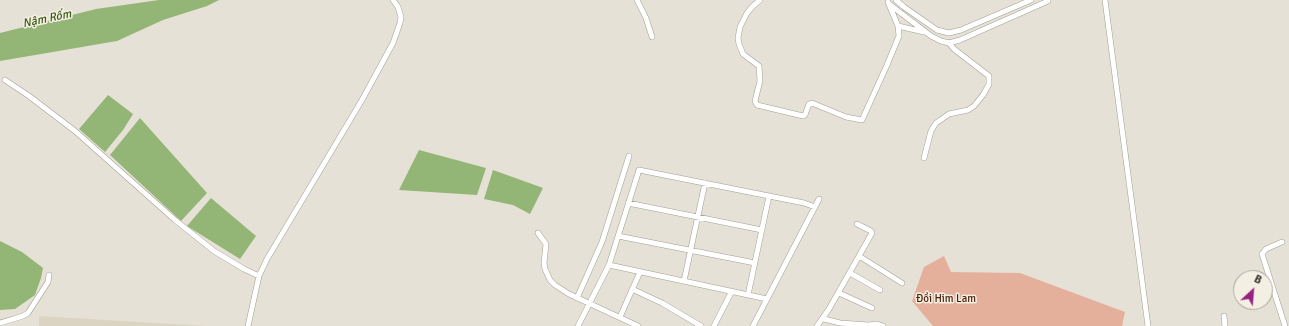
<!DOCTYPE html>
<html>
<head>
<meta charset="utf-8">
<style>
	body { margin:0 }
	#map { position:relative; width:1289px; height:326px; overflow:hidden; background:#e6e1d6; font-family:Signika,sans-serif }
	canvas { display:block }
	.north { position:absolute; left:1233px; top:270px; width:40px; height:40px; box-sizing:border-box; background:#f4efe3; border:1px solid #a9a59c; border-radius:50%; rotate:26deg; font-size:11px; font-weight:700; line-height:16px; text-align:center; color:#383632 }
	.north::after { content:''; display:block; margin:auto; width:14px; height:18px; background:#972380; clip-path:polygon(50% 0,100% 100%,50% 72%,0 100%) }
</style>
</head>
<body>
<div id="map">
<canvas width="1289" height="326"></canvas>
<div class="north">B</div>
</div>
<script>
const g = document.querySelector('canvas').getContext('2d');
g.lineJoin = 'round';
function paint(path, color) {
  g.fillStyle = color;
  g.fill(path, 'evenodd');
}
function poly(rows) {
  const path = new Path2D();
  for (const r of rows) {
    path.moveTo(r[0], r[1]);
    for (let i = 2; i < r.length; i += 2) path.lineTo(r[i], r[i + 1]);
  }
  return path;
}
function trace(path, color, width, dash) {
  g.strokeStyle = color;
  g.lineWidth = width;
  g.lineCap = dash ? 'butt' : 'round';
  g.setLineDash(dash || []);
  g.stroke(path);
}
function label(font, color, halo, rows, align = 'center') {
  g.font = font + ' Signika,sans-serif';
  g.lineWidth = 3;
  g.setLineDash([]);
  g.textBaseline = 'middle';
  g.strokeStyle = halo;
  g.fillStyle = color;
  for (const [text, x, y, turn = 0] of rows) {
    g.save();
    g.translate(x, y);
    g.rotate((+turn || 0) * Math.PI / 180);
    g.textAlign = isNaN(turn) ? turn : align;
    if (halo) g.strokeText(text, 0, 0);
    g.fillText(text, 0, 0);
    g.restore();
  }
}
const built = poly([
	[39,316,205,326,39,326]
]);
const green = poly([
	[944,256,951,272,1020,273,1125,312,1122,326,933,326,912,301,924,267]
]);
const water = poly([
	[159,0,219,0,207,6,163,20,117,41,0,61,0,33,96,9],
	[108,95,133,114,123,130,105,152,79,129],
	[140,118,207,193,181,221,110,155],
	[419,150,486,168,477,195,399,190],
	[493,170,543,188,530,214,513,205,484,199],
	[211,198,256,236,240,259,187,226],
	[0,241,22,252,43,268,41,278,35,295,15,309,0,310]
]);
const street = poly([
	[637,0,646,18,652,37],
	[760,0,753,6,747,13,740,27,738,38,739,44,743,54,759,66,760,81,755,101,757,105,803,116,805,115,809,104,812,103,846,117,862,120,887,65,899,36,898,26,888,2],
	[896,0,904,7,937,30,949,33,961,30,1031,0],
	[1105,0,1148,326],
	[889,4,931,36,941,41,949,43,960,40,1048,1,1048,0],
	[898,26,924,32],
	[5,80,29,96,75,131,175,220,214,251,244,269,259,276],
	[924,158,931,131,936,123,949,114,968,110,974,106,983,95,989,84,989,76,954,49,949,43],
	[628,203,762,230],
	[538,233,546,244,544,263,545,269,550,280,555,285,569,294,638,326],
	[618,236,755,263],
	[1282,242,1266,249,1262,254,1285,326],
	[859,256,902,283],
	[609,265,767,299],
	[850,273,880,290],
	[684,281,705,183],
	[632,289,662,303,701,326],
	[839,293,872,308],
	[748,295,769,196],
	[577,298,602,242,629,156],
	[1224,316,1225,326],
	[620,317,640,272],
	[824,319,840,323,868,325,877,324,883,326],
	[0,323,23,316,28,313,48,282,49,275],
	[248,326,259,276,267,259,362,100,393,43,400,23,401,17,398,7,393,0],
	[578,326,609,265,639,170,804,203,815,207],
	[714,326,732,291],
	[753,326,819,199],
	[817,326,829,309,872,233,871,231,857,224]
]);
const parkNames = [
	["Đồi Him Lam",946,299]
];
const waterNames = [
	["Nậm Rốm",47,19,-12]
];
paint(built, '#dcd4c2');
paint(green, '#e5b09b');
paint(water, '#93b575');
trace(street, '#a49f94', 6);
trace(street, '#fff', 5);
label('11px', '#4d200b', '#f4efe3', parkNames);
label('italic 12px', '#3a5a17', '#f4efe3', waterNames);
</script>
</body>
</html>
